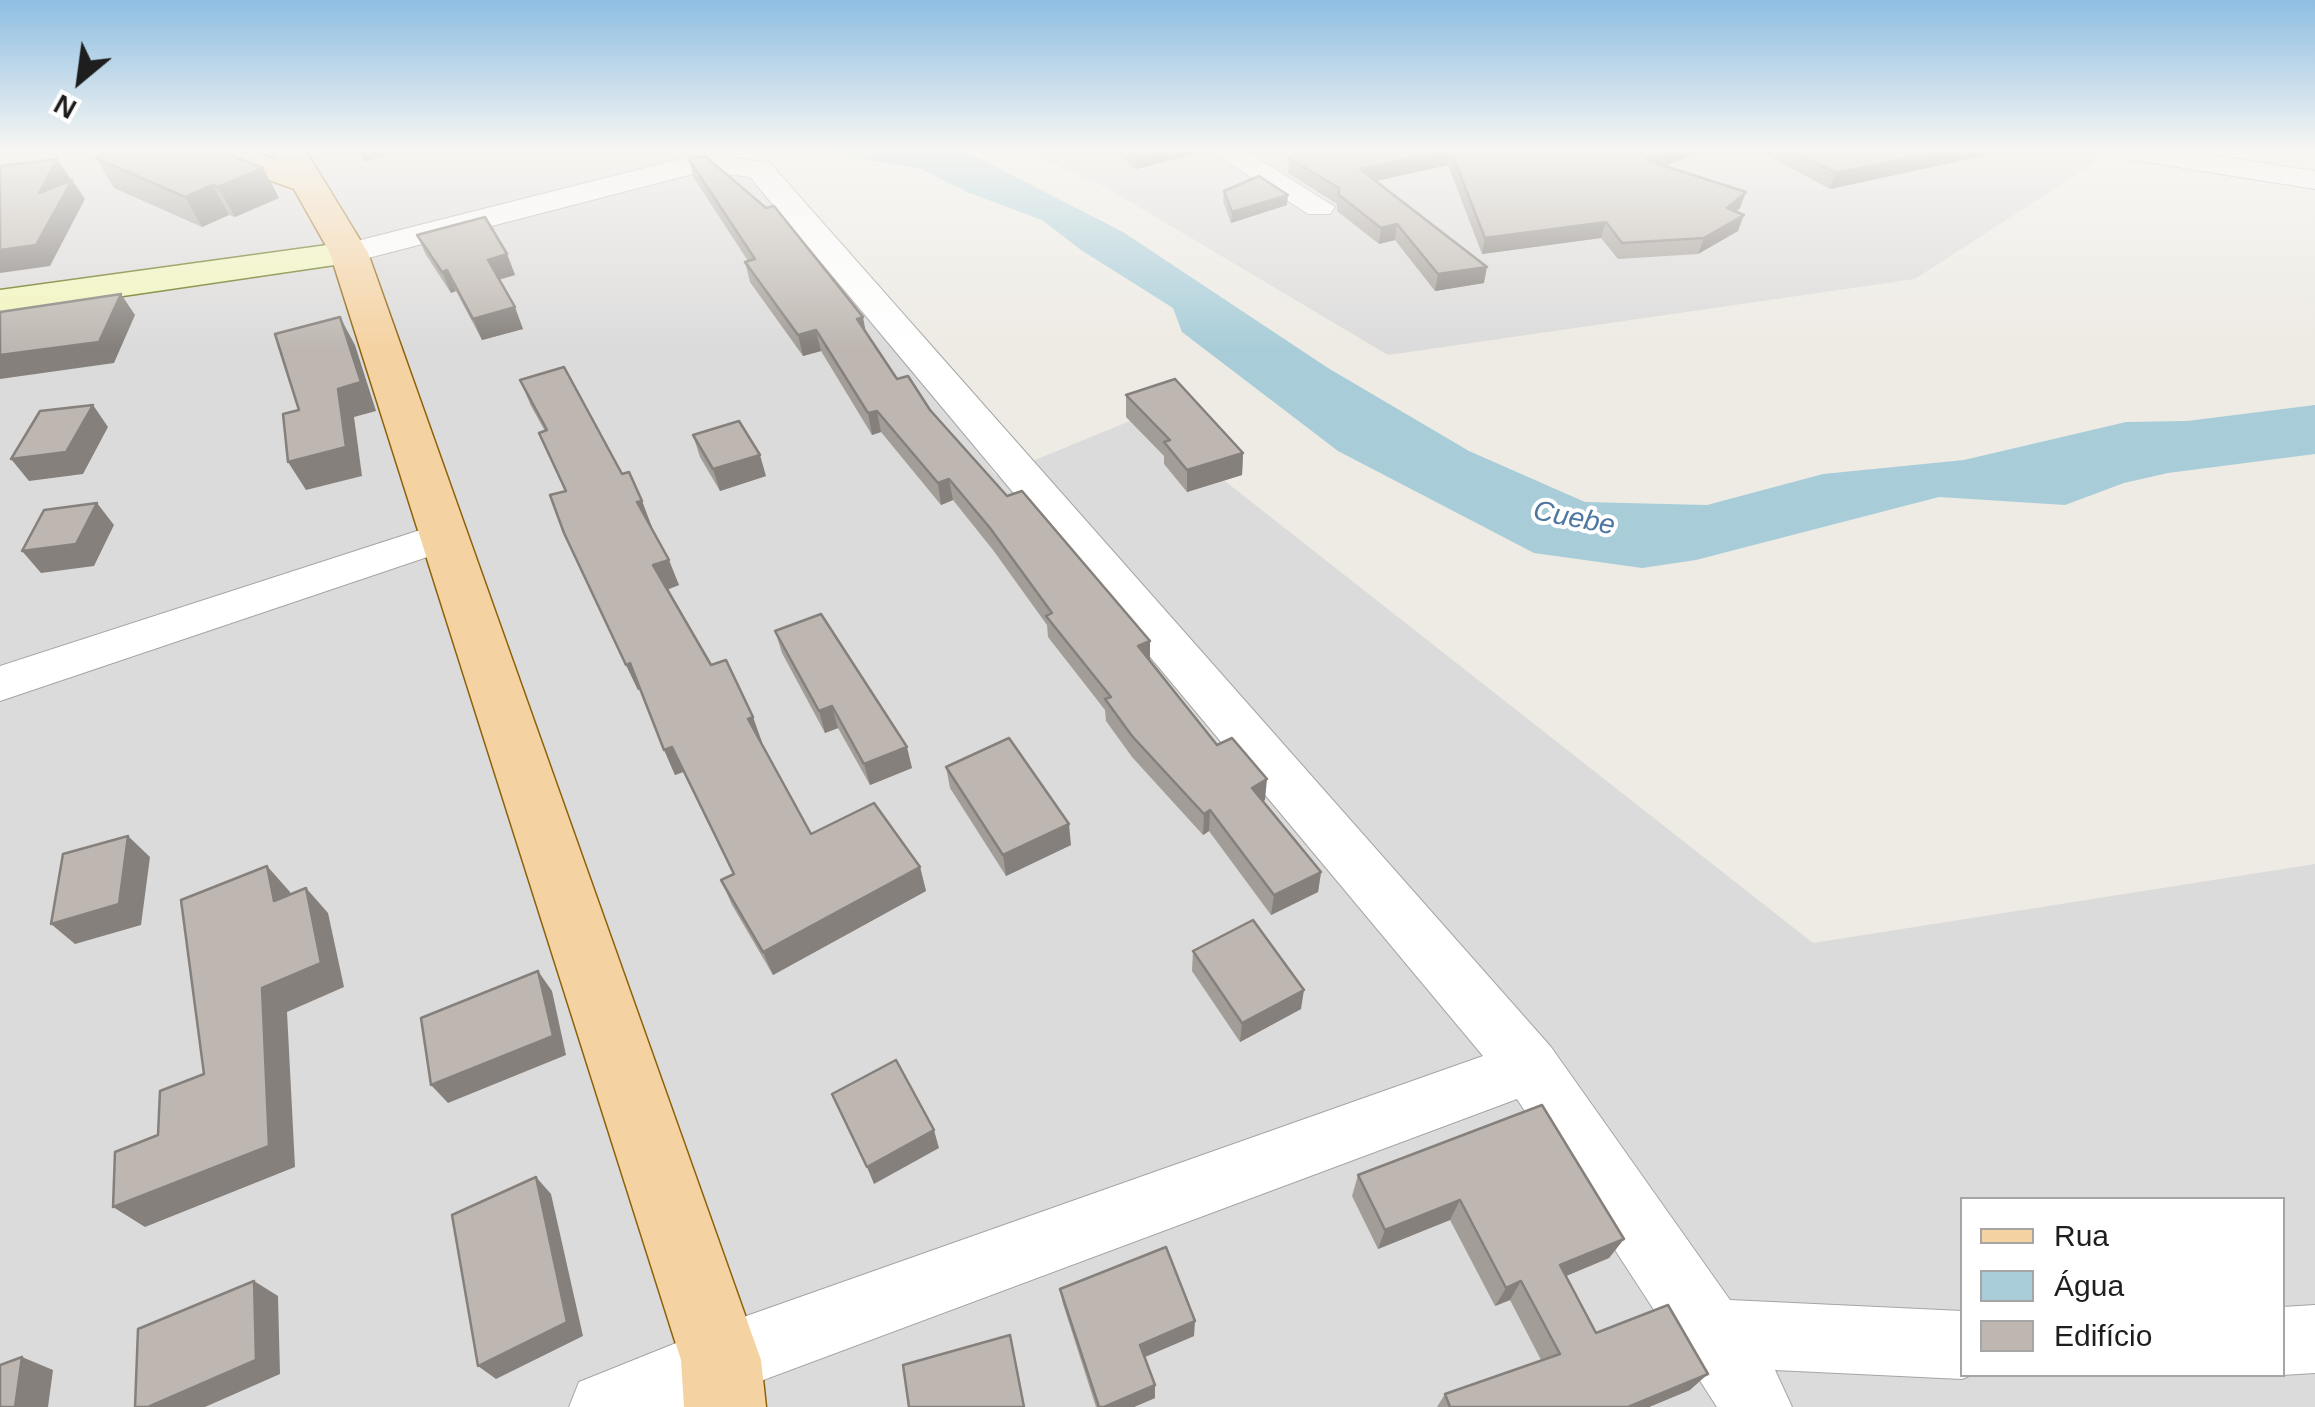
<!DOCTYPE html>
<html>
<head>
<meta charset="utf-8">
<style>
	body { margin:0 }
	#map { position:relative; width:2315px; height:1407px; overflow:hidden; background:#eeebe4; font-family:Helvetica,sans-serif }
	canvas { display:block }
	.legend { position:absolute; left:1960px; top:1197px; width:325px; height:180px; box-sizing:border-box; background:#fff; border:2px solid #a5a5a5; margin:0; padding:12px 18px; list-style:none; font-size:30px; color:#1e1e1e }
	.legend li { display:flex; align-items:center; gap:20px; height:50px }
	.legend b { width:50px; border:2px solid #a5a5a5 }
	.north { position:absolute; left:30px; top:30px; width:100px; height:100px; -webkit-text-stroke:8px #fff; paint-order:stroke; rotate:209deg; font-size:28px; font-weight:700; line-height:40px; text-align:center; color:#1e1e1e }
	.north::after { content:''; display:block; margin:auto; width:35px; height:45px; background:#1e1e1e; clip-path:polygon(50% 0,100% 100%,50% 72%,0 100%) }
</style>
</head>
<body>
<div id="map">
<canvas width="2315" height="1407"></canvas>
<ul class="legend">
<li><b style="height:12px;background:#f5d2a2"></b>Rua</li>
<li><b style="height:28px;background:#a8cdd9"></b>Água</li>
<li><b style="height:28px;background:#beb7b1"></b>Edifício</li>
</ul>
<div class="north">N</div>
</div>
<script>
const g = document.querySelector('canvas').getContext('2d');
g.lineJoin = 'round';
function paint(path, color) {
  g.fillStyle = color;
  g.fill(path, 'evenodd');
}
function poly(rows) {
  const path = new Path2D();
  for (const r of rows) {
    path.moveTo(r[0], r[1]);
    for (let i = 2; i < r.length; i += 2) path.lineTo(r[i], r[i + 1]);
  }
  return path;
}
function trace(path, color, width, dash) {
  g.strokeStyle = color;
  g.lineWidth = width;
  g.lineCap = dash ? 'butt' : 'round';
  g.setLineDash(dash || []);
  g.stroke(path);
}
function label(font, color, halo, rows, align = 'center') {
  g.font = font + ' Helvetica,sans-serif';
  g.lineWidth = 8;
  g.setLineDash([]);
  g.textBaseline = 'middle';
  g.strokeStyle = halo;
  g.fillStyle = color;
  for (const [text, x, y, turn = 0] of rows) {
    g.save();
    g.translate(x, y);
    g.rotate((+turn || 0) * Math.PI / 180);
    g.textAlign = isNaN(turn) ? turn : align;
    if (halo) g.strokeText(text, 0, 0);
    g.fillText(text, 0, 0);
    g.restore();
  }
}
const residential = poly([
	[0,151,691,151,775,172,996,476,1142,416,1813,943,2315,864,2315,1407,0,1407],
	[1962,1200,2282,1200,2282,1374,1962,1374],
	[1027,151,2099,151,2094,163,1915,279,1388,355,1107,188]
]);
const water = poly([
	[819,151,965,151,1123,232,1328,368,1469,451,1585,502,1707,505,1823,474,1964,460,2126,422,2187,421,2315,405,2315,454,2168,473,2124,483,2065,505,1939,497,1696,560,1642,568,1534,553,1338,451,1182,332,1173,308,1081,250,1042,220,967,192,921,169]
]);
const street = poly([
	[1211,151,1246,151,1335,207,1330,214,1308,214,1211,151],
	[2119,151,2186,151,2315,171,2315,189,2133,160,2119,151],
	[704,153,770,163,1551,1047,1730,1300,1962,1311,1962,1374,1974,1374,1962,1379,1775,1370,1792,1407,1717,1407,1517,1099,691,1407,569,1407,579,1382,721,1325,1483,1056,750,177,704,171,349,263,333,253,337,246,704,153],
	[445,522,460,526,466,536,460,546,0,701,0,666,445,522],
	[2315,1305,2315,1373,2282,1375,2280,1374,2282,1307,2315,1305]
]);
const secondary = poly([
	[349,242,362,245,368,253,362,261,0,314,0,290,349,242]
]);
const primary = poly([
	[203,151,251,151,277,160,272,151,306,151,368,253,761,1360,766,1407,684,1407,681,1360,330,253,294,189,208,158,203,151]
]);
const wall = poly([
	[1113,151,1208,151,1136,169],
	[1306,151,1703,151,1665,166,1740,208,1736,212,1738,231,1698,254,1618,259,1601,238,1482,254,1448,165,1375,181,1484,283,1435,291,1395,240,1379,244,1337,211,1337,204,1288,173,1289,158],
	[1759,151,2006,151,1830,189],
	[96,158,263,168,279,198,235,217,229,215,202,227,114,188],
	[688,158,866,332,897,379,930,410,1007,496,1150,641,1150,661,1217,745,1265,800,1263,801,1321,872,1318,892,1271,915,1209,831,1203,835,1132,757,1106,721,1105,710,1048,637,1047,625,993,550,953,500,941,505,881,432,872,435,821,351,803,356,750,282,745,262,748,261,694,178],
	[1224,191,1287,205,1231,223,1223,201],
	[417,235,507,254,515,275,499,280,523,329,482,340,456,291,451,293,426,255],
	[520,380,622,474,642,501,651,527,679,585,667,590,711,665,753,717,761,743,811,834,920,867,926,891,773,975,732,905,721,880,733,874,683,772,675,775,640,689,638,690,576,558,565,491,539,433,545,431,531,406],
	[1126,395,1243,453,1242,475,1187,492,1164,464,1164,456,1126,417],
	[693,435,766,476,720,491,700,457],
	[775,631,912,768,870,785,838,728,825,733,782,653],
	[946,767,1071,845,1006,876,950,788],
	[1193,951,1301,1009,1240,1042,1192,971],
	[1358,1175,1624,1239,1609,1258,1566,1276,1596,1333,1690,1390,1649,1407,1437,1407,1445,1394,1541,1360,1510,1300,1495,1306,1450,1220,1378,1249,1352,1196],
	[1060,1289,1194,1336,1145,1357,1155,1385,1155,1398,1134,1407,1096,1407,1063,1304]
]);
const shadedWall = poly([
	[359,151,400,151,364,162],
	[1162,151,1208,151,1136,169,1136,157],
	[1445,151,1451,151,1448,165,1358,185,1360,169],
	[1669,151,1703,151,1642,175,1646,160],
	[1942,151,2006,151,1830,189,1836,173],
	[57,159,70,178,52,213,39,193],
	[263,168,279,198,235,217,218,187],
	[72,180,85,199,50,266,0,273,0,250],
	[213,185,229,215,202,227,185,197],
	[1746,192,1740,208,1722,224,1727,208],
	[1288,195,1287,205,1231,223,1232,212],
	[1744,215,1738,231,1698,254,1704,238],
	[1606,222,1601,238,1482,254,1485,238],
	[1397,224,1395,240,1379,244,1381,228],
	[507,254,515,275,496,280,488,260],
	[1487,267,1484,283,1435,291,1438,274],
	[447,270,456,291,451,293,442,272],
	[121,294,135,315,114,363,0,379,0,355],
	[515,307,523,329,482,340,473,319],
	[340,317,355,345,376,411,354,417,362,476,306,490,288,462,338,389],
	[863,317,867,338,857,319],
	[816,330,821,351,803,356,798,335],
	[93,405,108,427,83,474,29,481,11,459],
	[877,411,881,432,872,435,868,413],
	[1243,453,1242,475,1187,492,1187,470],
	[760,455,766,476,720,491,713,469],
	[949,479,953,500,941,505,938,483],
	[642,501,652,527,647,528,637,502],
	[97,503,114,525,94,566,41,573,22,551],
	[669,560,679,585,663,591,653,565],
	[1150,641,1150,663,1138,646],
	[630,663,641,689,638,690,626,665],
	[832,706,838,728,825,733,819,711],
	[753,717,762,742,757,744,748,719],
	[672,747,683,772,675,775,664,750],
	[907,747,912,768,870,785,864,764],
	[1267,779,1265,800,1250,808,1252,788],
	[1210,810,1209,831,1203,835,1204,814],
	[1069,824,1071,845,1006,876,1003,855],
	[128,836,150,857,141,925,75,944,51,924],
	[267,866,290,892,297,926,274,901],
	[920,867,926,891,773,975,763,952],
	[1321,872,1318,892,1271,915,1274,895],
	[306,888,328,913,344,987,287,1012,295,1167,145,1227,113,1207,262,988],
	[538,971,552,991,566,1055,448,1103,431,1085],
	[1304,990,1301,1009,1240,1042,1242,1023],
	[934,1130,939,1148,874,1184,867,1167],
	[536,1177,551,1194,583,1336,496,1379,478,1366],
	[1460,1200,1450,1220,1378,1249,1385,1230],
	[1624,1239,1609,1258,1547,1284,1560,1265],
	[254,1281,278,1296,280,1374,205,1407,148,1407],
	[1521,1281,1510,1300,1495,1306,1506,1288],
	[1195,1321,1194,1336,1140,1359,1140,1345],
	[22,1357,53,1370,48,1407,15,1407],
	[1708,1374,1690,1390,1649,1407,1628,1407],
	[1155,1385,1155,1398,1134,1407,1104,1407]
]);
const building = poly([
	[116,151,220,151,263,168,218,187,213,185,185,197,96,158,116,151],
	[1127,151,1162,151,1136,157,1127,151],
	[1306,151,1445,151,1360,169,1487,267,1438,274,1397,224,1381,228,1339,195,1339,188,1289,158,1306,151],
	[1451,151,1669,151,1646,160,1746,192,1727,208,1744,215,1704,238,1622,243,1606,222,1485,238,1451,151],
	[1793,151,1942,151,1836,173,1793,151],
	[705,156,766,208,774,206,863,317,857,319,897,379,908,376,930,410,1007,496,1022,491,1150,641,1138,646,1217,745,1232,738,1267,779,1252,788,1321,872,1274,895,1210,810,1204,814,1132,736,1105,699,1111,697,1046,616,1052,613,990,528,949,479,938,483,877,411,868,413,816,330,798,335,745,262,755,259,688,158,705,156],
	[57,159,39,193,72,180,36,245,0,250,0,166,57,159],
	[1259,176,1288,195,1232,212,1224,191,1259,176],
	[485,217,507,254,488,260,515,307,473,319,447,270,442,272,417,235,485,217],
	[121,294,99,342,0,355,0,312,121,294],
	[340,317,361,382,338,389,346,447,288,462,283,414,299,410,275,334,340,317],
	[564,367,622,474,629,472,642,501,637,502,669,560,653,565,711,665,726,660,753,717,748,719,811,834,874,803,920,867,763,952,721,880,734,874,672,747,664,750,630,663,626,665,564,533,550,495,566,491,539,433,547,430,520,380,564,367],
	[1175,379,1243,453,1187,470,1164,442,1170,440,1126,395,1175,379],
	[93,405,66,452,11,459,40,411,93,405],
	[739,421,760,455,713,469,693,435,739,421],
	[97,503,76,544,22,551,44,510,97,503],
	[821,614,907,747,864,764,832,706,819,711,775,631,821,614],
	[1009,738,1069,824,1003,855,946,767,1009,738],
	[128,836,119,904,51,924,63,854,128,836],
	[267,866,274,901,306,888,321,963,262,988,269,1146,113,1207,115,1152,158,1135,160,1091,204,1074,181,900,267,866],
	[1253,920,1304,990,1242,1023,1193,951,1253,920],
	[538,971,553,1036,431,1085,421,1018,538,971],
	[896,1060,934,1130,867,1167,832,1094,896,1060],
	[1542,1105,1624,1239,1560,1265,1596,1333,1668,1305,1708,1374,1628,1407,1450,1407,1445,1394,1560,1354,1521,1281,1506,1288,1460,1200,1385,1230,1358,1175,1542,1105],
	[536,1177,567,1322,478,1366,452,1215,536,1177],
	[1166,1247,1195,1321,1140,1345,1155,1385,1104,1407,1099,1407,1060,1289,1166,1247],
	[254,1281,256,1360,148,1407,135,1407,138,1329,254,1281],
	[1010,1335,1024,1407,909,1407,903,1365,1010,1335],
	[22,1357,15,1407,0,1407,0,1365,22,1357]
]);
const farWaternames = [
	["Cuebe",1574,519,11]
];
paint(residential, '#dcdbdb');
paint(water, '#a8cdd9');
trace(street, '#a5a5a5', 2);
trace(secondary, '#626d0d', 3);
trace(primary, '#8d620b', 3);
paint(street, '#fff');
paint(secondary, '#f2f5bb');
paint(primary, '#f5d2a2');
paint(wall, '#a39d98');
paint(shadedWall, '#85807c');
paint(building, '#beb7b1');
trace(building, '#85807c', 2.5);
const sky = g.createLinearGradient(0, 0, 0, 348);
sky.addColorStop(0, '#8ebee2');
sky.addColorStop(0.43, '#f7f6f3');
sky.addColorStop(1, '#f7f6f300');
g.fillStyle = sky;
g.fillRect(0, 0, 2315, 348);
label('italic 28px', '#4e769f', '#fff', farWaternames);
</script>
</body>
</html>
